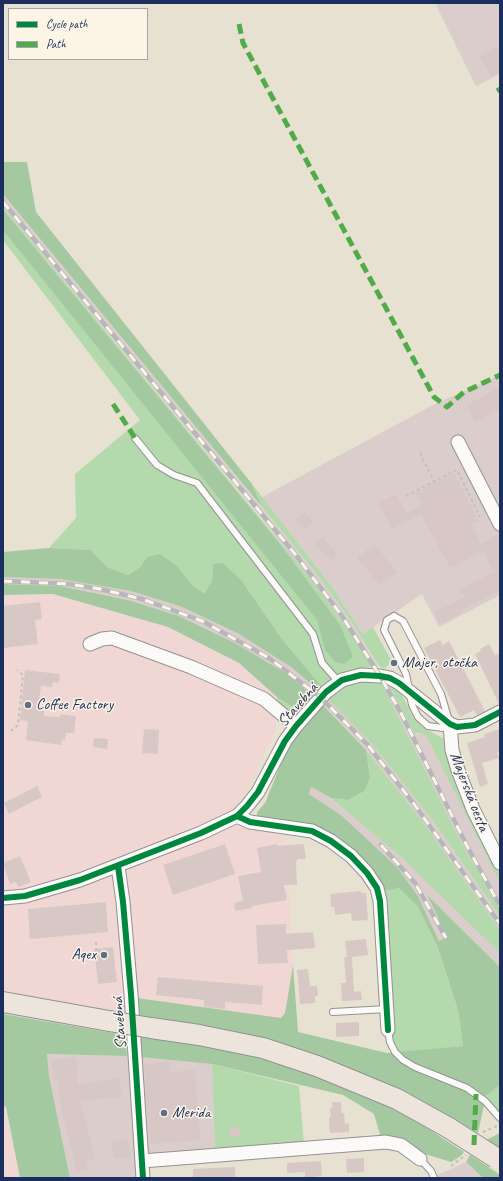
<!DOCTYPE html>
<html>
<head>
<meta charset="utf-8">
<style>
	body { margin:0 }
	#map { position:relative; width:503px; height:1181px; overflow:hidden; background:#e7e1d1; font-family:Caveat,sans-serif }
	canvas { display:block }
	.frame { position:absolute; inset:0; border:4px solid #1b2f5e; pointer-events:none }
	.legend { position:absolute; left:8px; top:8px; width:140px; height:52px; box-sizing:border-box; background:#fcf5e5; border:1px solid #a2a6af; margin:0; padding:5px 7px; list-style:none; font-size:12px; color:#1b2f5e }
	.legend li { display:flex; align-items:center; gap:8px; height:20px }
	.legend b { width:20px; border:1px solid #a2a6af }
</style>
</head>
<body>
<div id="map">
<canvas width="503" height="1181"></canvas>
<div class="frame"></div>
<ul class="legend">
<li><b style="height:5px;background:#00873e"></b>Cycle path</li>
<li><b style="height:5px;background:#52ab49"></b>Path</li>
</ul>
</div>
<script>
const g = document.querySelector('canvas').getContext('2d');
g.lineJoin = 'round';
function paint(path, color) {
  g.fillStyle = color;
  g.fill(path, 'evenodd');
}
function poly(rows) {
  const path = new Path2D();
  for (const r of rows) {
    path.moveTo(r[0], r[1]);
    for (let i = 2; i < r.length; i += 2) path.lineTo(r[i], r[i + 1]);
  }
  return path;
}
function trace(path, color, width, dash) {
  g.strokeStyle = color;
  g.lineWidth = width;
  g.lineCap = dash ? 'butt' : 'round';
  g.setLineDash(dash || []);
  g.stroke(path);
}
function label(font, color, halo, rows, align = 'center') {
  g.font = font + ' Caveat,sans-serif';
  g.lineWidth = 3;
  g.setLineDash([]);
  g.textBaseline = 'middle';
  g.strokeStyle = halo;
  g.fillStyle = color;
  for (const [text, x, y, turn = 0] of rows) {
    g.save();
    g.translate(x, y);
    g.rotate((+turn || 0) * Math.PI / 180);
    g.textAlign = isNaN(turn) ? turn : align;
    if (halo) g.strokeText(text, 0, 0);
    g.fillText(text, 0, 0);
    g.restore();
  }
}
const built = poly([
	[53,594,168,627,239,663,277,697,276,731,234,815,241,826,276,833,286,841,293,965,285,1013,281,1018,137,998,139,1017,20,995,3,989,3,595],
	[3,1106,5,1107,20,1178,3,1178]
]);
const industrial = poly([
	[435,3,500,3,500,74,476,86],
	[3,194,320,578,351,621,388,684,415,734,426,734,500,884,500,910,459,838,382,684,345,625,256,511,3,207],
	[500,375,500,595,439,627,422,594,363,634,330,584,262,497,433,405],
	[3,577,60,579,131,591,182,607,239,634,291,667,332,702,372,744,430,817,500,916,500,930,422,821,366,750,327,708,309,694,235,643,179,616,128,600,60,586,3,584],
	[311,787,331,798,359,821,421,875,500,952,500,967,428,896,448,937,439,941,418,896,398,868,341,815,309,794],
	[46,1054,127,1056,212,1064,215,1152,139,1158,140,1178,70,1178,49,1076],
	[466,1162,483,1178,429,1178,449,1170]
]);
const green = poly([
	[3,207,313,582,345,625,372,667,349,670,340,674,323,688,282,639,242,581,213,564,212,581,206,593,193,586,177,566,147,557,140,567,128,575,107,567,91,550,49,548,76,518,75,474,140,420,3,240],
	[252,484,330,584,363,634,373,627,392,662,384,669,378,665,351,621,320,578,262,507],
	[363,681,382,684,459,838,500,910,500,916,430,817,372,744,326,697,347,684],
	[388,684,400,690,413,717,423,727,444,739,483,840,500,871,500,884,426,735,418,733,415,734],
	[277,697,301,712,295,714,288,712,277,703],
	[366,750,422,821,500,930,500,953,403,859,331,798,348,800,370,776],
	[399,888,418,907,438,948,458,1010,463,1046,399,1053,393,1041,384,891],
	[212,1064,299,1086,304,1145,215,1152],
	[500,1085,500,1114,486,1096]
]);
const forest = poly([
	[3,162,27,162,36,212,252,484,262,507,3,194],
	[3,210,279,543,340,625,353,657,344,664,335,662,325,650,317,620,3,230],
	[49,548,91,550,107,567,128,575,140,567,147,557,160,554,177,566,193,586,205,593,212,581,213,564,223,563,242,581,282,639,323,688,319,691,291,667,239,634,182,607,131,591,60,579,3,577,3,552],
	[3,584,60,586,128,600,179,616,235,643,287,674,314,697,301,712,277,697,239,663,168,627,53,594,3,595],
	[323,705,366,750,370,777,364,791,348,800,331,798,311,787,309,794,341,815,398,868,418,896,439,941,445,938,438,917,427,895,500,967,500,1085,486,1096,478,1133,432,1108,371,1077,315,1055,139,1017,137,998,281,1018,285,1013,293,965,298,1032,387,1053,463,1046,458,1010,438,948,418,907,399,888,384,891,335,840,259,817,257,815,257,812,265,803,288,747],
	[3,1014,125,1035,127,1056,47,1054,49,1076,70,1178,20,1178,6,1107,3,1106],
	[139,1037,232,1050,278,1062,375,1099,421,1124,464,1152,461,1156,451,1162,425,1154,404,1144,381,1138,374,1114,343,1095,212,1064,139,1057],
	[500,1133,500,1150,486,1140],
	[470,1155,496,1172,500,1175,500,1178,483,1178,466,1162]
]);
const building = poly([
	[500,45,500,72,491,77,479,56],
	[500,387,500,409,475,422,466,405],
	[454,473,478,520,471,524,481,544,497,535,500,540,500,590,463,609,464,611,440,624,434,612,465,597,460,589,494,572,483,551,450,568,421,514,392,529,378,503,396,494,406,513,422,505,415,493],
	[305,512,313,522,304,530,296,520],
	[323,537,338,555,331,561,315,543],
	[374,544,397,572,380,585,357,558],
	[40,602,42,619,35,620,38,644,3,648,3,606],
	[440,640,443,645,449,641,485,711,477,715,474,710,460,717,424,648],
	[489,644,495,655,500,653,499,704,475,654,481,651,480,649],
	[25,670,60,674,59,683,53,682,52,687,41,686,38,710,44,711,44,716,60,717,60,714,76,716,74,733,66,733,65,740,62,739,61,745,26,740,28,721,20,720],
	[144,729,159,730,158,754,142,753],
	[500,729,500,751,497,752,499,758,482,763,488,784,480,787,467,743,485,737,484,734],
	[94,738,108,739,107,749,93,747],
	[37,786,42,797,9,814,4,803],
	[225,844,235,874,173,895,163,865],
	[277,844,278,846,304,844,306,859,297,859,296,865,297,885,284,885,287,900,252,906,252,908,235,911,234,903,243,901,238,876,261,872,257,848],
	[20,856,31,882,18,887,16,882,10,884,3,863],
	[361,891,361,893,366,893,368,920,352,921,351,913,335,915,334,907,331,907,330,894],
	[106,902,108,932,30,939,28,909],
	[286,924,286,934,313,932,315,948,287,950,288,963,258,964,256,925],
	[366,939,368,955,352,957,354,992,361,991,362,1000,342,1001,341,983,346,983,344,957,347,957,345,941],
	[113,947,117,982,98,984,94,949],
	[308,969,310,986,317,986,318,996,315,996,315,1003,300,1004,297,970],
	[158,977,263,986,262,1005,225,1002,225,1009,204,1007,204,1000,156,995],
	[359,1022,359,1036,336,1037,336,1023],
	[76,1057,78,1084,120,1078,121,1097,80,1101,95,1157,85,1162,88,1170,77,1171,61,1108,58,1079,53,1080,52,1060],
	[170,1062,170,1072,195,1070,200,1140,150,1144,144,1064],
	[332,1102,341,1102,342,1113,344,1113,345,1124,349,1123,349,1132,330,1133,329,1117,331,1117,330,1108,333,1107],
	[239,1127,240,1136,230,1137,229,1128],
	[129,1140,131,1158,114,1159,111,1141],
	[364,1158,364,1172,347,1173,346,1159],
	[321,1161,322,1176,305,1178,305,1172,287,1173,287,1163],
	[235,1167,235,1178,193,1178,193,1169]
]);
const path = poly([
	[420,453,435,483],
	[458,472,480,517],
	[406,496,456,470],
	[11,731,18,725,23,675,17,670],
	[96,942,97,956,99,956],
	[483,1132,497,1126],
	[451,1166,466,1155]
]);
const lane = poly([
	[135,438,157,465,174,475,197,483,313,634,322,663,339,682],
	[394,616,403,621,441,694,450,724,443,728,428,726,418,717,412,705,406,674,384,630,387,620,394,616],
	[333,1012,387,1009],
	[388,1030,390,1042,395,1052,403,1060,415,1067,467,1088,485,1101,500,1118],
	[420,1159,431,1171,434,1178]
]);
const street = poly([
	[458,442,500,524],
	[90,644,102,639,112,638,191,667,264,699,296,726],
	[450,724,452,750,458,770,473,809,500,863],
	[237,816,250,822,312,831,331,841,351,856,367,873,377,888,380,901,388,1030],
	[118,866,123,902,131,994,143,1178],
	[3,898,25,896,80,880,201,833,237,816,247,806,258,792,285,741,296,726,326,692,342,680,361,675,380,676,390,678,399,683,450,724,457,727,475,725,500,712],
	[142,1161,386,1142,401,1145,420,1159]
]);
const primary = poly([
	[3,1002,109,1021],
	[151,1028,199,1035,263,1048,317,1066,397,1099,449,1128]
]);
const rail = poly([
	[3,202,295,554,342,616,380,676,402,715,467,846,500,906],
	[3,581,69,584,100,589,142,599,202,621,269,658,320,697,367,744,414,804,500,924],
	[381,845,415,883,446,938]
]);
const primaryBridge = poly([
	[109,1021,151,1028],
	[449,1128,496,1158]
]);
const quiet = poly([
	[239,24,243,43,434,397,447,407,464,392,500,375],
	[497,91,500,89],
	[113,404,135,438],
	[474,1145,476,1094]
]);
const cycleway = poly([
	[237,816,250,822,312,831,331,841,351,856,367,873,377,888,380,901,388,1030],
	[118,866,123,902,131,994,143,1178],
	[3,898,25,896,80,880,201,833,237,816,247,806,258,792,285,741,296,726,326,692,342,680,361,675,380,676,390,678,399,683,450,724,457,727,475,725,500,712]
]);
const markers = [
	[394,663,4,"#626d86"],
	[28,705,4,"#626d86"],
	[104,955,4,"#626d86"],
	[164,1113,4,"#626d86"]
];
const poiNames = [
	["Majer, otočka",402,663],
	["Coffee Factory",36,705],
	["Aqex",96,955,"right"],
	["Merida",172,1113]
];
const streetNames = [
	["Stavebná",298,705,-49],
	["Majerská cesta",469,792,69],
	["Stavebná",120,1023,-94]
];
paint(built, '#f0d7d3');
paint(industrial, '#dbcdcc');
paint(green, '#b3d9ad');
paint(forest, '#a4c9a1');
paint(building, '#d8c8c5');
trace(lane, '#929291', 8);
trace(street, '#929291', 15);
trace(primary, '#929291', 22);
trace(path, '#bfc0c2', 2, [3, 3]);
trace(lane, '#fbfaf8', 6);
trace(street, '#fbfaf8', 13);
trace(primary, '#ede5dc', 20);
trace(rail, '#b6b7ba', 4.5);
trace(rail, '#fcf5e5', 3, [9]);
trace(primaryBridge, '#929291', 22, []);
trace(primaryBridge, '#ede5dc', 20);
trace(quiet, '#52ab49', 5, [10, 5]);
trace(cycleway, '#00873e', 6);
for (const [x, y, r, color] of markers) {
  const dot = new Path2D();
  dot.arc(x, y, r, 0, 2 * Math.PI);
  g.fillStyle = color;
  g.fill(dot);
  trace(dot, '#fcf5e5', 1.5);
}
label('16px', '#1b2f5e', '#fcf5e5', poiNames, 'left');
label('16px', '#1b2f5e', '#fcf5e5', streetNames);
</script>
</body>
</html>
